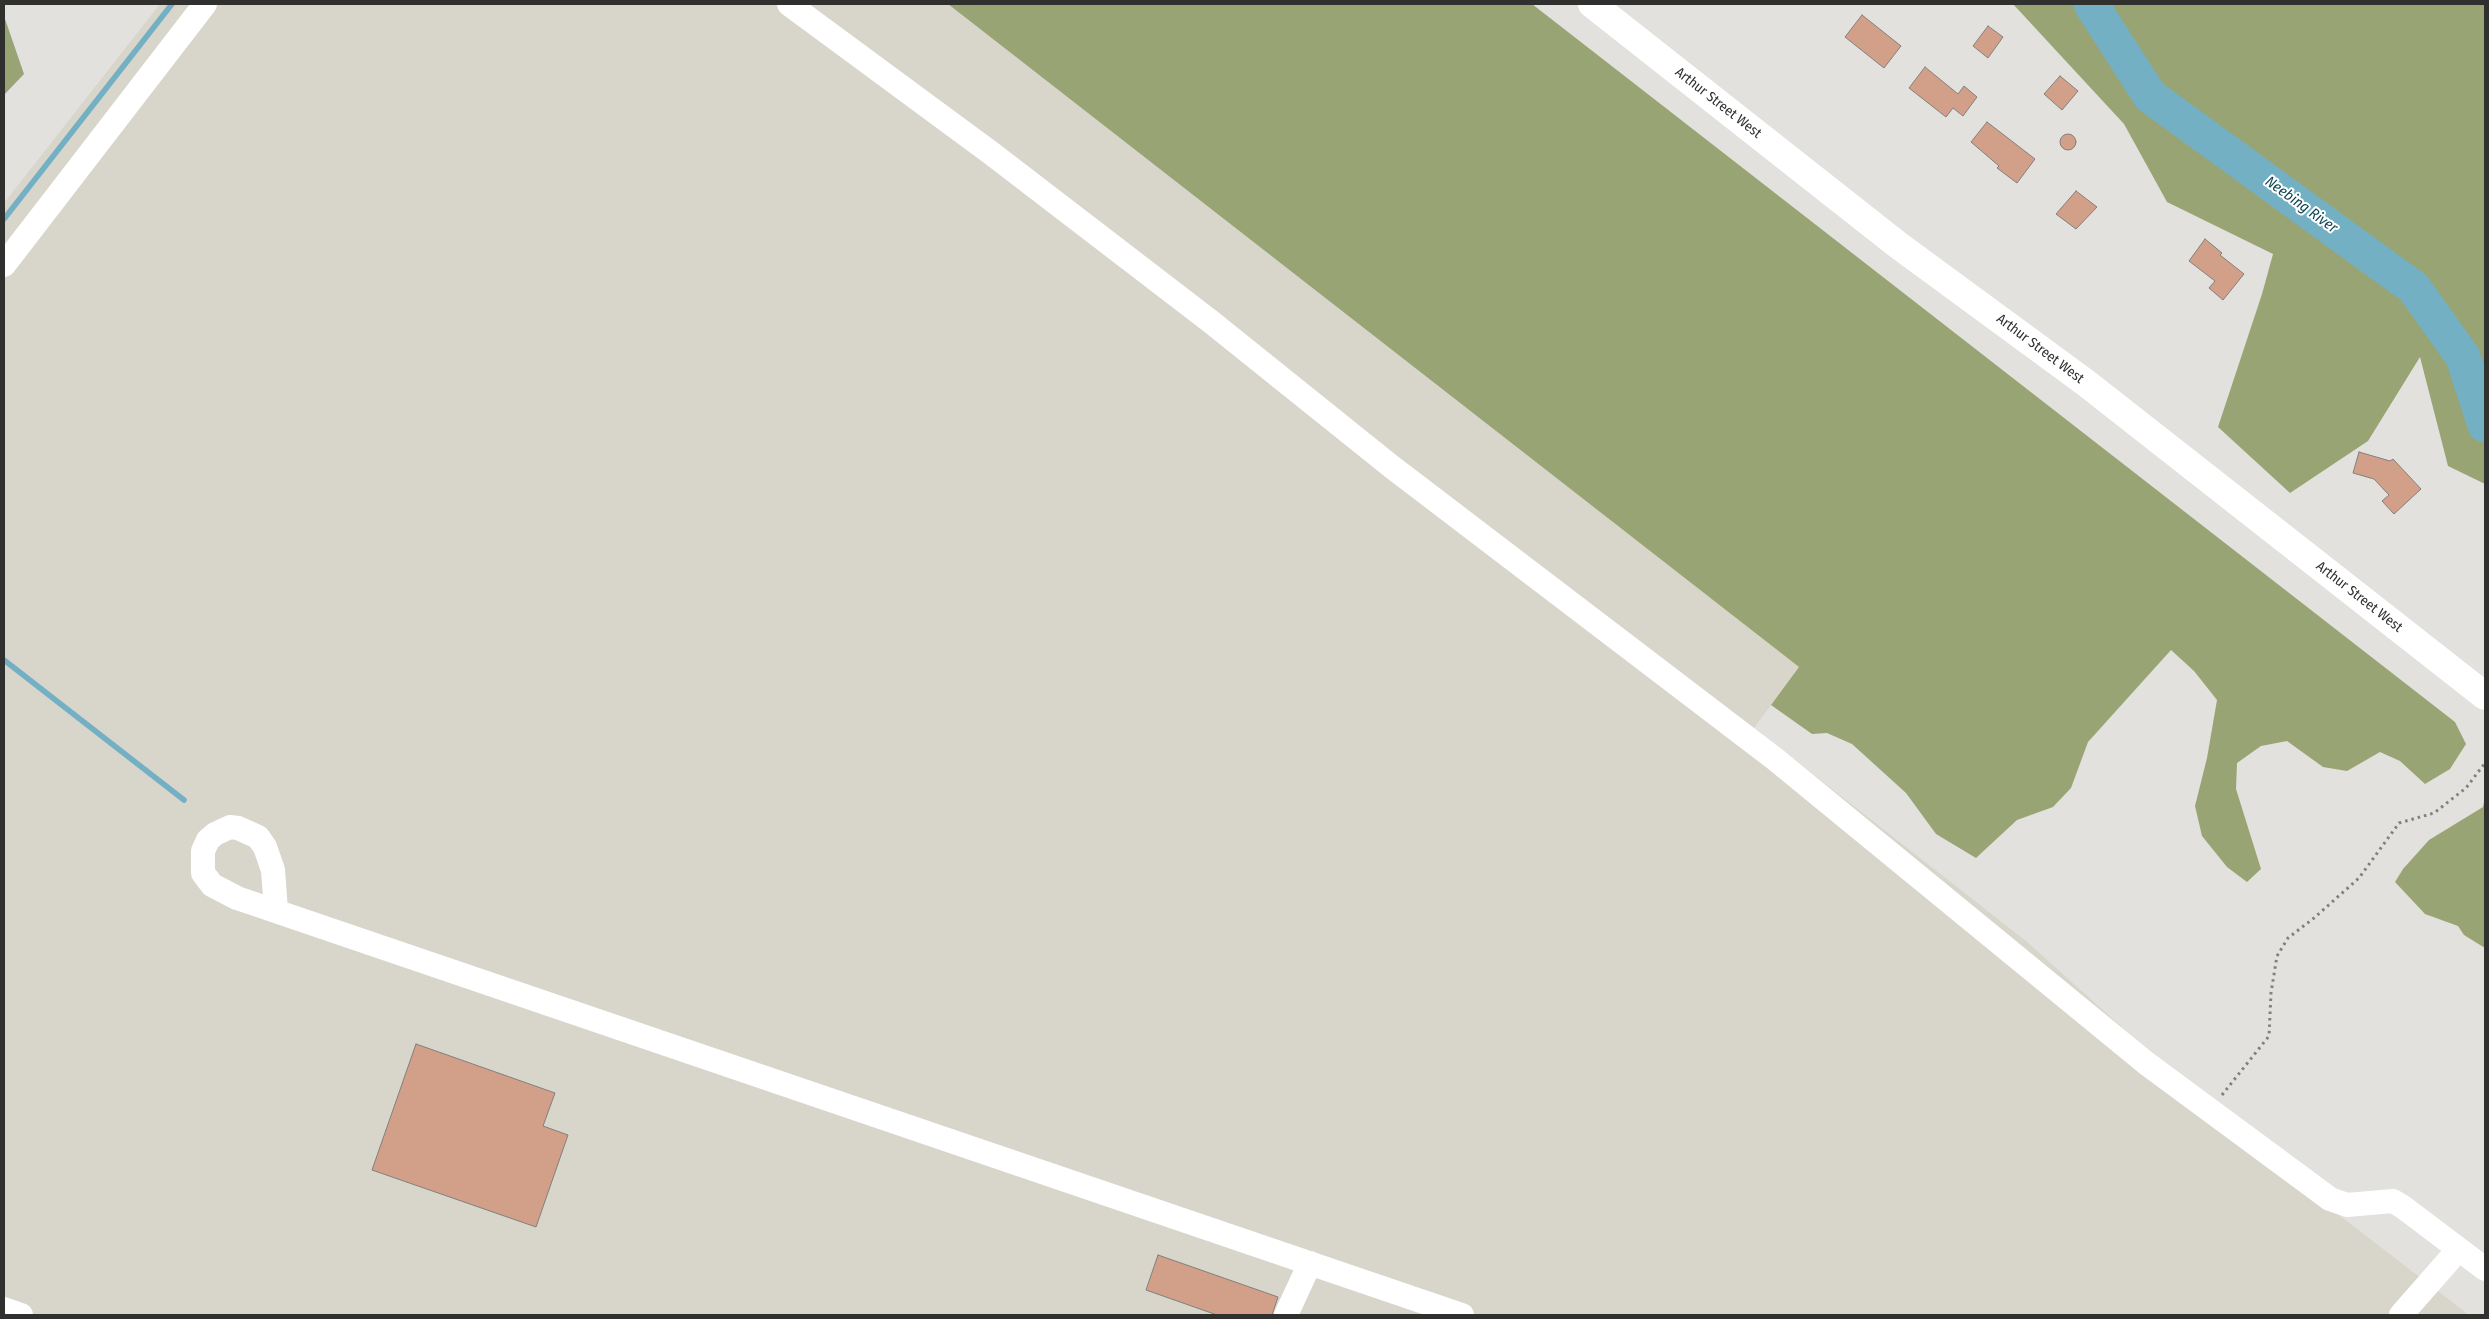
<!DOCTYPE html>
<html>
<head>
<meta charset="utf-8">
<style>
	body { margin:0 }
	#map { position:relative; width:2489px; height:1319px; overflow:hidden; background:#e2e1de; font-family:"Fira Sans Condensed",sans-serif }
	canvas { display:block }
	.frame { position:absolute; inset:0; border:5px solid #30302f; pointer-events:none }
</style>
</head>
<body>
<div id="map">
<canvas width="2489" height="1319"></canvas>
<div class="frame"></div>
</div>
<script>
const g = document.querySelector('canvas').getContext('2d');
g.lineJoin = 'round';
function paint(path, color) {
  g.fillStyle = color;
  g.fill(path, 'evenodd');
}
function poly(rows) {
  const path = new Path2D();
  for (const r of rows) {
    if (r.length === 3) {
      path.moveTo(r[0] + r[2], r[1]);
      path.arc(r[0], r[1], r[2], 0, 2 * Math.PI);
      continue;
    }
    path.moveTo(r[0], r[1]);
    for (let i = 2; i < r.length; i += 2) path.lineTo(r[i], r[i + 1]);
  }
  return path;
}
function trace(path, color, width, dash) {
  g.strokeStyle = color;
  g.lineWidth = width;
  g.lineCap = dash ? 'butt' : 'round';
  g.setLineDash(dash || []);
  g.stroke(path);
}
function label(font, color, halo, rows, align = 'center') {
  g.font = font + ' "Fira Sans Condensed",sans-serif';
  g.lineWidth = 4;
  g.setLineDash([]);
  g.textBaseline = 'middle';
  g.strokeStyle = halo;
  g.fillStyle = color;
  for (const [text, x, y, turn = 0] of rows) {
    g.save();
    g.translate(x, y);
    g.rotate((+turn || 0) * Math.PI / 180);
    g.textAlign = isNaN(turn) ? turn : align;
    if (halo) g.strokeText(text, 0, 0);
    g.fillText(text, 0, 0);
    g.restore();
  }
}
const built = poly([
	[160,4,948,4,1799,667,1754,728,2026,941,2283,1172,2469,1315,4,1315,4,203]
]);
const forest = poly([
	[948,4,1532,4,2455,722,2466,744,2450,769,2425,784,2400,761,2380,752,2347,771,2323,767,2287,741,2261,746,2237,763,2236,789,2261,869,2247,882,2227,867,2202,836,2195,806,2207,758,2217,700,2194,671,2171,650,2088,742,2071,788,2053,807,2017,820,1976,858,1936,834,1906,793,1852,744,1827,733,1812,734,1771,705,1799,667],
	[2013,4,2485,4,2485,484,2448,466,2420,357,2368,441,2290,493,2218,427,2262,294,2273,254,2167,202,2124,124],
	[4,16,24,74,4,95],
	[2485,796,2485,948,2464,935,2458,926,2425,914,2395,882,2403,869,2429,840,2483,807]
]);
const stream = poly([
	[4,219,172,4],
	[4,660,184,800]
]);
const river = poly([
	[2091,4,2150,96,2414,288,2463,357,2485,425]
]);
const building = poly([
	[1862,15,1901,46,1884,68,1845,37,1862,15],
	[1988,26,2003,37,1988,58,1973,46,1988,26],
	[1925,67,1958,94,1964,86,1977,97,1963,116,1953,108,1946,117,1909,88,1925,67],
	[2060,76,2078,91,2062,110,2044,94,2060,76],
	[1987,122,2035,159,2017,183,1997,168,1999,166,1971,142,1987,122],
	[2068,142,8],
	[2076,191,2097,207,2076,229,2056,214,2076,191],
	[2205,239,2222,253,2220,255,2244,274,2223,300,2209,288,2215,281,2189,261,2205,239],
	[2359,452,2390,461,2393,459,2421,489,2394,514,2382,501,2389,495,2374,479,2353,473,2359,452],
	[416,1044,555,1093,543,1126,568,1135,536,1227,372,1170,416,1044],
	[1158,1255,1278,1297,1272,1315,1217,1315,1146,1290,1158,1255]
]);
const path = poly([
	[2222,1095,2269,1036,2271,993,2277,956,2288,938,2314,918,2359,878,2399,823,2434,813,2466,788,2485,763]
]);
const minor = poly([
	[789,4,991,153,1210,321,1392,467,1775,759,2146,1063,2330,1199,2347,1205,2393,1201,2403,1207,2485,1269],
	[4,265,205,4],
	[276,910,273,870,265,847,258,837,238,828,230,827,215,834,208,840,203,851,203,873,212,885,237,898,1462,1315],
	[4,1309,21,1315],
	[1286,1315,1310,1263],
	[2401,1315,2458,1250]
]);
const major = poly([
	[1592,4,1898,245,2086,383,2485,696]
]);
const streetNames = [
	["Arthur Street West",1718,103,38],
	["Arthur Street West",2040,349,37],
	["Arthur Street West",2359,597,38]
];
const waterNames = [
	["Neebing River",2301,205,36]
];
paint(built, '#d8d5cb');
paint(forest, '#99a474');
trace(stream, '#73b0c3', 5.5);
trace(river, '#73b0c3', 35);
paint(building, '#d2a088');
trace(building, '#827f7e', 1);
trace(path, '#81807e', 3, [2.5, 4]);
trace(minor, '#fff', 24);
trace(major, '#fff', 28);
label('14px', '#30302f', '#fff', streetNames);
label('italic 15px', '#0f4553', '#fff', waterNames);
</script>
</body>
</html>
